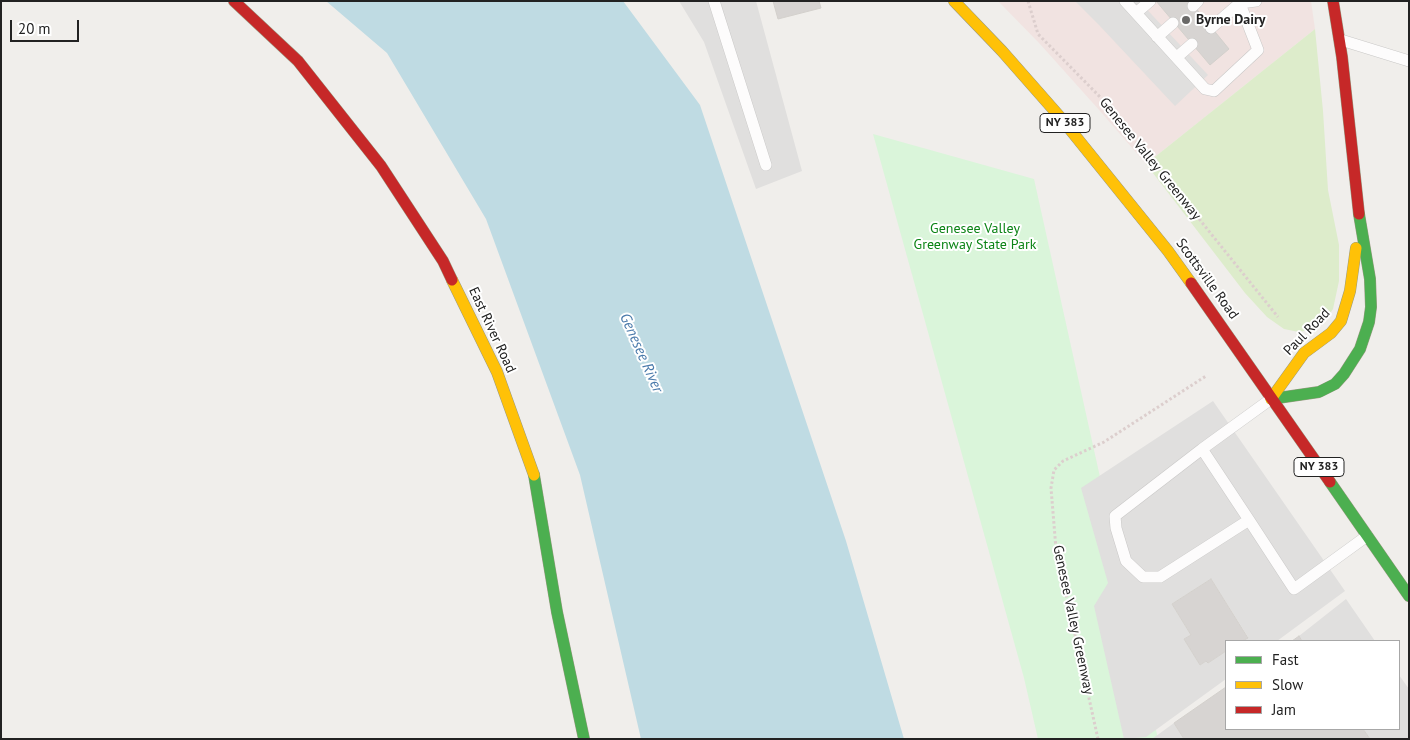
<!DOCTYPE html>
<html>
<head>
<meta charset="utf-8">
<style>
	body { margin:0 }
	#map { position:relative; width:1410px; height:740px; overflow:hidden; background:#f0eeeb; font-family:"PT Sans",sans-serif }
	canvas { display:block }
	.frame { position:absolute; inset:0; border:2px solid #222; pointer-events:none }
	.legend { position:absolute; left:1225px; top:640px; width:175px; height:90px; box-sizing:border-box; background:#fff; border:1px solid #a7a7a7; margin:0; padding:6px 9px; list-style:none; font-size:15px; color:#222 }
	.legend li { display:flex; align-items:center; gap:10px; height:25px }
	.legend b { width:25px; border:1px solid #a7a7a7 }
	.scale { position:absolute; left:10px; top:20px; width:69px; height:22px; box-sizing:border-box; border:2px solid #222; border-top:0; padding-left:6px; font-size:15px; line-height:18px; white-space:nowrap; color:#222; -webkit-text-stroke:4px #fff; paint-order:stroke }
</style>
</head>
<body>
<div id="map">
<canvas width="1410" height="740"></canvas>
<div class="frame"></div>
<ul class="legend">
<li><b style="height:6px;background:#4caf50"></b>Fast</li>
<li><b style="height:6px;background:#ffc107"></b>Slow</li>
<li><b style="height:6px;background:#c62828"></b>Jam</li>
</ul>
<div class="scale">20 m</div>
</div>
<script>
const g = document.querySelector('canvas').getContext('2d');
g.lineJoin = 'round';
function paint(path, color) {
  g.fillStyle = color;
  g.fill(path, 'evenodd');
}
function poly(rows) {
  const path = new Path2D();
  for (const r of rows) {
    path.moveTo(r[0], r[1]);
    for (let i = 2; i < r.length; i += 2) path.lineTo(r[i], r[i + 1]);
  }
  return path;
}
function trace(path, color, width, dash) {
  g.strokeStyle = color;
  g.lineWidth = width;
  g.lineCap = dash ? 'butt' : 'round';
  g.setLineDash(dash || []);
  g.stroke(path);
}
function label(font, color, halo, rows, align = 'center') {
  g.font = font + ' "PT Sans",sans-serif';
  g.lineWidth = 4;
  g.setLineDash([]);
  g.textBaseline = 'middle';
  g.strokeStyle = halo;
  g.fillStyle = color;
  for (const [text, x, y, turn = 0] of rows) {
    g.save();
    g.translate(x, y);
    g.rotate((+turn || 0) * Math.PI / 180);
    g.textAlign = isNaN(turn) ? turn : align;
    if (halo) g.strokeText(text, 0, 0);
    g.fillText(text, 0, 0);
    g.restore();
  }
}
const commercial = poly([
	[998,1,1311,1,1315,29,1146,164,1100,111,1040,44]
]);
const grass = poly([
	[1315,29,1323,111,1328,190,1339,245,1339,281,1333,309,1324,322,1313,329,1299,332,1284,329,1267,317,1245,293,1146,164]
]);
const park = poly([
	[873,134,1034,179,1158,739,1038,739,1024,678]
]);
const parking = poly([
	[679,1,756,1,802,171,756,189,704,42],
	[1075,1,1139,1,1208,75,1175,106,1099,25],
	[1213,401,1345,591,1277,641,1242,641,1248,637,1211,579,1172,604,1191,635,1184,639,1200,665,1206,661,1208,663,1226,651,1226,679,1146,737,1124,739,1094,606,1108,583,1081,488],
	[1346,599,1375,641,1302,641,1299,636],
	[1399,675,1409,689,1409,739,1370,739,1363,729,1399,729],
	[1174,723,1184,739,1152,739]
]);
const water = poly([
	[326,1,623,1,700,105,846,541,904,739,641,739,580,475,486,219,387,53]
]);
const building = poly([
	[773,1,819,1,821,8,778,19,773,1],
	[1156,1,1190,1,1229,49,1210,65,1156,1],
	[1211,579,1248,638,1242,641,1226,641,1226,651,1208,663,1206,661,1200,665,1184,639,1191,635,1172,604,1211,579],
	[1299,636,1302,641,1292,641,1299,636],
	[1226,687,1226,729,1363,729,1370,739,1184,739,1174,723,1226,687]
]);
const path = poly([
	[1028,1,1038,34,1105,102,1278,317],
	[1098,739,1056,549,1051,488,1054,470,1063,461,1104,442,1206,376]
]);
const lane = poly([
	[714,1,766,165],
	[1125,1,1205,89,1214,91,1258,50,1239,1],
	[1193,6,1198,1],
	[1136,13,1150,1],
	[1211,28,1240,3,1256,1],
	[1157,37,1173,23],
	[1341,40,1409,61],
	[1177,57,1192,44],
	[1202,449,1249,520,1160,577,1143,577,1126,561,1116,528,1115,516,1202,449,1271,399],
	[1249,520,1294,589,1367,536]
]);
const fast = poly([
	[1271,399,1319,392,1335,384,1344,374,1360,349,1369,322,1371,307,1370,279,1359,214],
	[534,475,557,612,584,739],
	[1330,482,1409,596]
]);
const slow = poly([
	[954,1,1002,51,1060,117,1168,251,1191,283],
	[452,280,497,372,534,475],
	[1271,399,1304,353,1331,333,1341,321,1350,291,1356,248]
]);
const jam = poly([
	[234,1,298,61,381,166,443,261,452,280],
	[1333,1,1342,57,1359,214],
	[1191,283,1330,482]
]);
const markers = [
	[1186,20,5,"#6a6968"]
];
const shields = [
	[1065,123,50],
	[1319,467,50]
];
const shieldNames = [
	["NY 383",1065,123],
	["NY 383",1319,467]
];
const poiNames = [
	["Byrne Dairy",1196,20]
];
const streetNames = [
	["Genesee Valley Greenway",1150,159,51],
	["Scottsville Road",1207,279,54],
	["East River Road",492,330,65],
	["Paul Road",1307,332,-46],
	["Genesee Valley Greenway",1073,620,78]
];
const parkNames = [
	["Genesee Valley",975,229],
	["Greenway State Park",975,245]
];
const waterNames = [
	["Genesee River",641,353,66]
];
paint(commercial, '#f1e3e1');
paint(grass, '#ddeccb');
paint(park, '#daf5da');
paint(parking, '#e0dfde');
paint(water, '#bfdbe3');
paint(building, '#d7d4d2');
trace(building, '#d3d0cc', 1);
trace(lane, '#c9c8c7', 12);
trace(fast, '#999a82', 12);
trace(slow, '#999a82', 12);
trace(jam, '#999a82', 12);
trace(path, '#dccecd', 3, [2.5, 2.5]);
trace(lane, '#fdfcfc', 11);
trace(fast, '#4caf50', 11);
trace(slow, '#ffc107', 11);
trace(jam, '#c62828', 11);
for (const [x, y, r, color] of markers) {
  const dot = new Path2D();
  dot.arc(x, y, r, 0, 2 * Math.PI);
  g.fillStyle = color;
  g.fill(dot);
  trace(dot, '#fff', 2);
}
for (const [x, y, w] of shields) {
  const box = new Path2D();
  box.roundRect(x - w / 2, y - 9.5, w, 19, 4);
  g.fillStyle = '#fff';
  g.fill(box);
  trace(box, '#222', 1);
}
label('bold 12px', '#222', null, shieldNames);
label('bold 14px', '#222', '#fff', poiNames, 'left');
label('14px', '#222', '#fff', streetNames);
label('14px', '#0c8416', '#fff', parkNames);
label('italic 15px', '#4a7aab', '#fff', waterNames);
</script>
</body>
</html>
